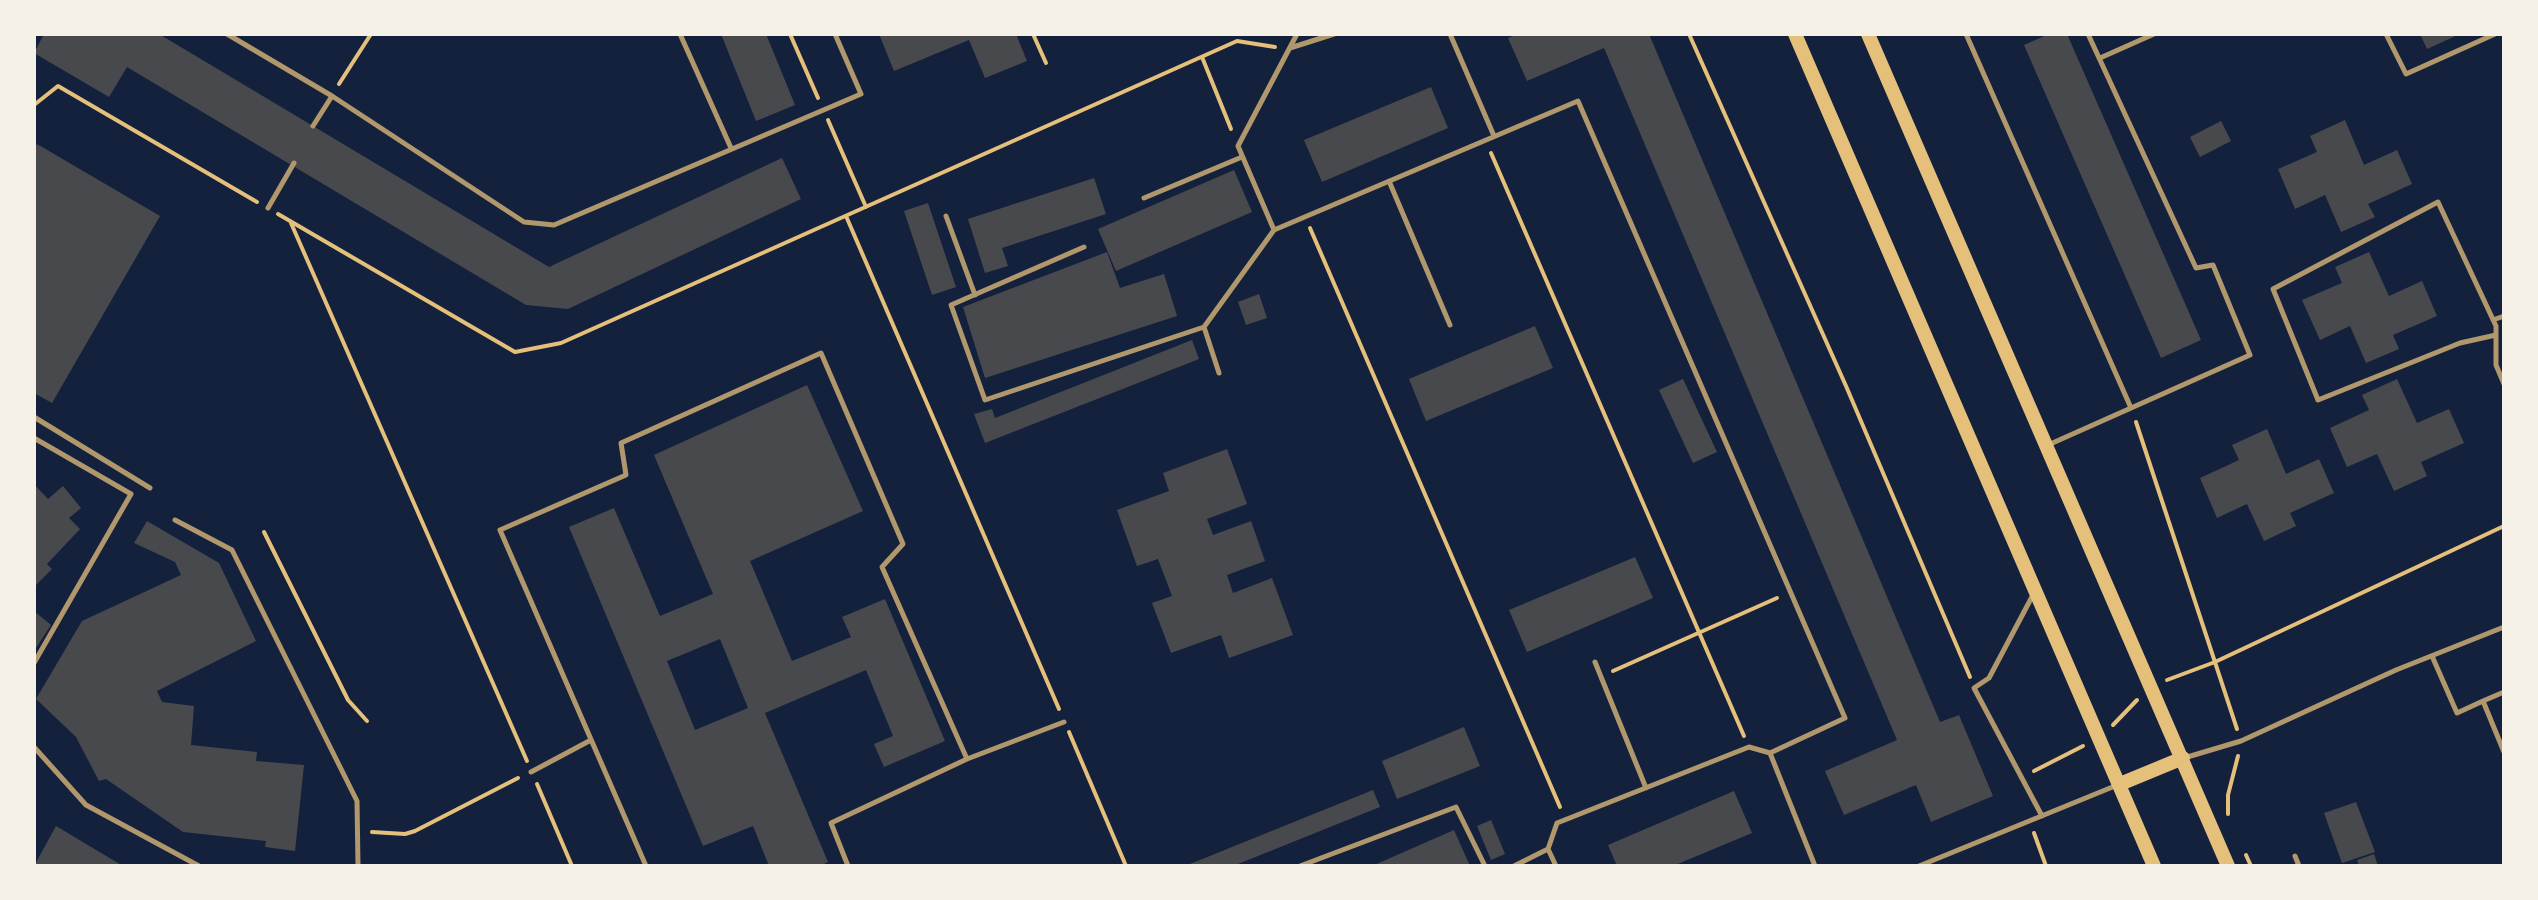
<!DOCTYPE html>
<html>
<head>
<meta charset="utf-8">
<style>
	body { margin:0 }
	#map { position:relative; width:2538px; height:900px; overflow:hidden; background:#14213d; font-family:Roboto,sans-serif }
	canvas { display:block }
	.frame { position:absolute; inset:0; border:36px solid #f6f1e7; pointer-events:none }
</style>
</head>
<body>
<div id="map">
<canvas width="2538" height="900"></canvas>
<div class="frame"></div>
</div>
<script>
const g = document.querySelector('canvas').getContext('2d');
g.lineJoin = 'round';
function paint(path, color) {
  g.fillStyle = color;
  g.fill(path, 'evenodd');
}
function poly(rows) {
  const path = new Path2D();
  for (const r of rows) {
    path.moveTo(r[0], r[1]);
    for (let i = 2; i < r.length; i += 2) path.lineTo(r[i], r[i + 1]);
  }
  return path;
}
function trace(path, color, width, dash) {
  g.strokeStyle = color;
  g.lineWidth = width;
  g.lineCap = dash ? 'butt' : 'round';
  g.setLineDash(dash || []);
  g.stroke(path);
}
const building = poly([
	[44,34,159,34,549,267,782,158,801,199,568,309,526,305,127,67,109,97,34,53],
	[721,34,766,34,795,105,756,121],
	[879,34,1016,34,1027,61,985,78,969,40,894,71],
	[1518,34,1649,34,1940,722,1959,715,1993,796,1931,822,1916,785,1844,815,1825,771,1897,740,1604,48,1527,81,1508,38],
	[2049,34,2067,34,2201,340,2161,358,2024,45],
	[2420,34,2460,34,2427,49],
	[1431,87,1448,128,1322,182,1304,140],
	[2345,120,2364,165,2397,150,2412,184,2368,204,2375,217,2341,232,2325,195,2295,209,2278,169,2317,152,2310,136],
	[2221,121,2231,141,2200,157,2190,137],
	[37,144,160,216,52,403,34,393,34,150],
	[1234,170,1252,212,1116,271,1098,229],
	[1094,178,1106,214,1002,248,1008,266,985,273,968,219],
	[928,203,956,287,932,295,904,211],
	[1107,252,1120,288,1164,274,1177,316,985,378,963,307],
	[2369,252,2389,296,2422,281,2437,316,2393,335,2399,349,2366,363,2350,326,2320,340,2302,300,2342,283,2335,267],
	[1259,294,1267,318,1246,325,1238,302],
	[1535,326,1553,368,1426,421,1409,379],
	[1192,340,1199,359,985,443,974,414,992,409,995,418],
	[1683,379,1717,452,1693,463,1659,390],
	[2397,379,2417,423,2449,409,2464,443,2421,462,2427,476,2394,491,2377,454,2347,467,2330,428,2369,410,2362,395],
	[807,385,863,511,750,561,792,661,851,637,842,617,885,599,945,741,884,767,874,744,893,736,866,670,765,713,828,862,820,866,769,866,753,826,703,846,569,527,614,508,660,616,713,594,654,455],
	[720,639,748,708,695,730,667,661],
	[2267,429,2286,474,2319,459,2334,493,2290,513,2296,526,2264,541,2247,504,2217,518,2200,478,2239,460,2232,445],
	[1227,449,1247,504,1207,519,1213,535,1251,521,1265,561,1227,575,1233,593,1272,578,1293,635,1229,658,1221,635,1171,653,1152,603,1172,596,1158,559,1137,566,1117,510,1169,491,1163,473],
	[34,484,48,499,63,486,81,508,69,518,80,529,47,564,52,569,34,587],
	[147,521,219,563,256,641,157,691,162,702,194,706,191,745,257,752,256,761,304,765,295,851,265,847,266,841,183,832,106,779,99,781,76,737,36,699,82,621,181,575,175,562,134,543],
	[1635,557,1653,598,1527,652,1509,610],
	[34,611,51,625,34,651],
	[1464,727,1480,766,1397,799,1382,761],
	[1373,790,1380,807,1233,866,1185,866],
	[1734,791,1752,833,1673,866,1617,866,1608,845],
	[2356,802,2375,852,2342,863,2324,813],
	[1491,820,1505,854,1491,860,1477,826],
	[56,826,123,866,34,866],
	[1454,830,1470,866,1372,866],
	[2374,854,2378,866,2359,866,2357,860]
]);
const path = poly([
	[790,34,818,98],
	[1033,34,1046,63],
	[1689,34,1846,386,1970,677],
	[1202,57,1231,129],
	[339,84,371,34],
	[34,105,58,86,257,202],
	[828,120,866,207],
	[1491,153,1744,736],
	[278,214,515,352,561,343,1237,41,1275,47],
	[846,216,1059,709],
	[291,223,527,761],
	[1310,228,1560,807],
	[2136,422,2237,729],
	[264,532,348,700,367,721],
	[1613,671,1777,598],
	[2167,680,2215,662,2504,526],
	[2113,725,2137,700],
	[1069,732,1126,866],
	[2034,771,2083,746],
	[537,784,572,866],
	[2228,814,2228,795,2238,756],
	[372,832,405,834,415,831,518,778],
	[2034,833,2046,866],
	[2246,855,2251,866]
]);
const service = poly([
	[227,34,332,96,524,222,554,225,861,94,835,34],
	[680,34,731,148],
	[1450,34,1494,136],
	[1966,34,2131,408],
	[2386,34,2406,74,2495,34],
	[1290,48,1334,34],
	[2100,58,2154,34],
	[313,126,332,96],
	[1389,181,1450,325],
	[1144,198,1242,157],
	[268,208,294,163],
	[946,216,975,295],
	[1274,230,1238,146,1297,34],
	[1084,247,951,305,985,400,1204,327],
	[2493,320,2504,316],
	[2496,335,2460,343,2318,400,2273,289,2438,202,2496,326,2496,365,2504,384],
	[1219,373,1204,327,1274,230,1578,101,1845,718,1770,753,1749,747,1557,823,1548,849,1514,866],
	[34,417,150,488],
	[34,438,131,494,34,663],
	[2048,445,2250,355,2213,265,2196,268,2088,34],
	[175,520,232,550,357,801,358,866],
	[2034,593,1989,678,1974,688,2042,816],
	[2432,656,2457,713,2483,701],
	[1595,662,1646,788],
	[2504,692,2483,701,2504,752],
	[34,747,86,805,199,866],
	[1770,753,1815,866],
	[2184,758,2241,741,2396,670,2504,627],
	[531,772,591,740],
	[1548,849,1556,866],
	[2295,856,2299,866],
	[646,866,500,530,626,475,621,443,821,353,903,544,882,567,967,759],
	[848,866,831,823,967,759,1064,722],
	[1300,866,1456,807,1485,866],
	[1919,866,2115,786]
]);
const secondary = poly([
	[1795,34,2154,866],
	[1868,34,2228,866],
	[2120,784,2183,758]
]);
paint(building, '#48494c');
trace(path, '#e5c07b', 4);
trace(service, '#b1986c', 5);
trace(secondary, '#e5c07b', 14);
</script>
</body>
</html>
